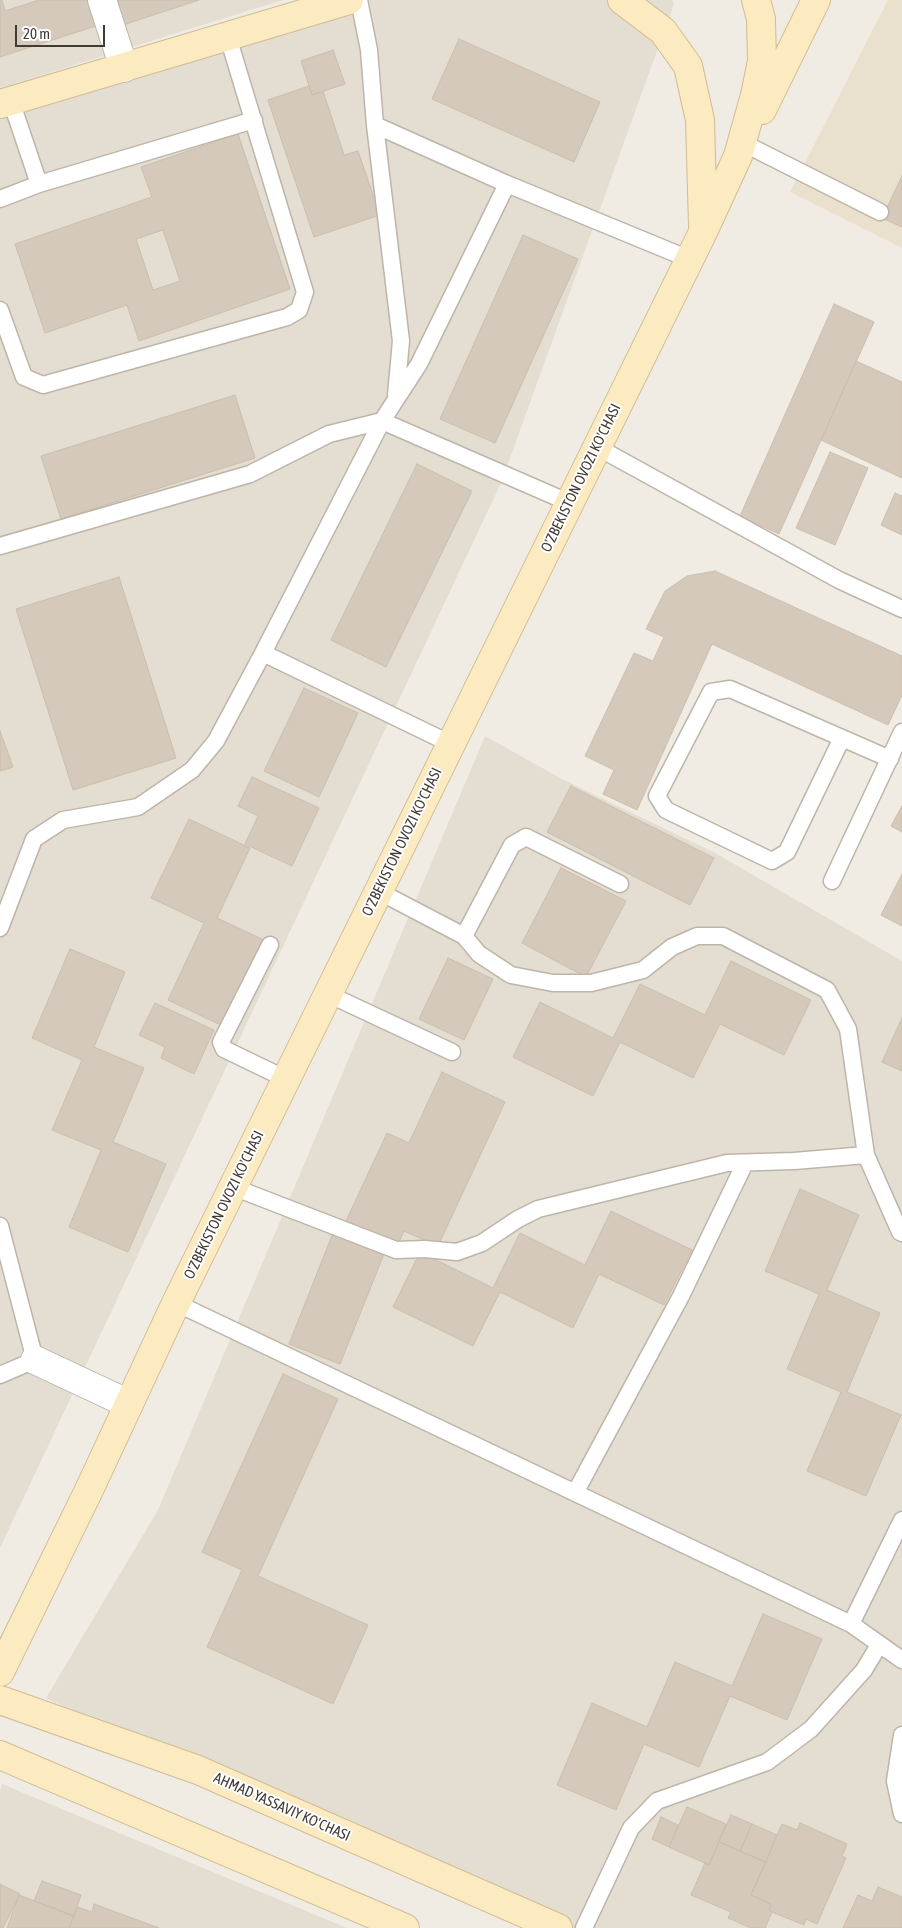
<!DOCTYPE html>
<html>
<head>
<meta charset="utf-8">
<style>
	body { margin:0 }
	#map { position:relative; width:902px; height:1928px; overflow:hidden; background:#f1ece3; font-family:"Asap Condensed",sans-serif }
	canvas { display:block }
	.scale { position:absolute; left:15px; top:25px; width:90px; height:22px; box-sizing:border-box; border:2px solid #423b33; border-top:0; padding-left:6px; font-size:15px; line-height:18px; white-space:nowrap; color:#423b33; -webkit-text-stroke:4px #fff; paint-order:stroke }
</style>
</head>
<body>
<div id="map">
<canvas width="902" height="1928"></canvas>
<div class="scale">20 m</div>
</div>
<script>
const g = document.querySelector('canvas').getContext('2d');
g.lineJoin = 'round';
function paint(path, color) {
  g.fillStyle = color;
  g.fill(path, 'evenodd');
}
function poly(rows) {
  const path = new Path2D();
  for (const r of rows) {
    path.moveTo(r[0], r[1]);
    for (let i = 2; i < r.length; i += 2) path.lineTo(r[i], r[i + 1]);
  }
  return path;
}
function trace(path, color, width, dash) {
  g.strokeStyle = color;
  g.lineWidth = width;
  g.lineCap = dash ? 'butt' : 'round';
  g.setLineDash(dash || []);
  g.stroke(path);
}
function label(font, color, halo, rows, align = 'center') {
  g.font = font + ' "Asap Condensed",sans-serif';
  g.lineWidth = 4;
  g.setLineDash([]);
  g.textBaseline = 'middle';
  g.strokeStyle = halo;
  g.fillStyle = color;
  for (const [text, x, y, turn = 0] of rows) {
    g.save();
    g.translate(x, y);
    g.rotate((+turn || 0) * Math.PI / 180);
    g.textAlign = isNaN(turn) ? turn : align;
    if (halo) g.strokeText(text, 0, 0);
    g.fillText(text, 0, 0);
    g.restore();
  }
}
const residential = poly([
	[0,0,283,0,0,88],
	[337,0,672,0,674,4,501,483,0,1548,0,107],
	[485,736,562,779,715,853,902,961,902,1928,533,1928,46,1698,158,1510],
	[2,1784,347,1928,0,1928,0,1790]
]);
const education = poly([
	[888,0,902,0,902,248,790,192]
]);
const building = poly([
	[0,0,2,0,5,11,39,0,97,0,105,23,0,57,0,0],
	[109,0,199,0,117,27,109,0],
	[459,39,600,102,574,162,432,99,459,39],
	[333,50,345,84,312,95,301,61,333,50],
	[309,86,312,95,323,91,344,155,358,151,380,215,314,237,268,100,309,86],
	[238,134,290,289,139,341,127,305,45,333,15,244,152,197,141,167,238,134],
	[163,230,180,281,153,290,136,239,163,230],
	[902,176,902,227,882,218,902,176],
	[523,235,578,259,495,443,440,419,523,235],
	[834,304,874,322,779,534,740,516,834,304],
	[856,361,902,382,902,478,821,440,856,361],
	[235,395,255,458,61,519,41,456,235,395],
	[830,452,868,468,835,545,796,528,830,452],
	[417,464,472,491,386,667,331,640,417,464],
	[895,493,902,496,902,535,881,525,895,493],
	[715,571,902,656,902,695,888,725,712,644,637,810,603,794,614,770,585,756,634,653,653,661,664,637,646,629,665,591,687,576,715,571],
	[119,577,176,758,73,790,16,609,119,577],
	[304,688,358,713,319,797,264,771,304,688],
	[0,731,13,767,0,771,0,731],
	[252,777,319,808,292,866,245,844,258,816,238,806,252,777],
	[571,786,714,858,690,905,547,832,571,786],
	[902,806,902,832,891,826,902,806],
	[189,819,250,848,217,918,266,941,225,1027,168,1000,204,923,151,898,189,819],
	[561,868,626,901,586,977,522,943,561,868],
	[902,874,902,926,881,915,902,874],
	[70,949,125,972,94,1047,144,1068,113,1142,166,1164,128,1252,69,1227,101,1150,52,1130,82,1060,32,1038,70,949],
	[448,958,493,979,464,1040,419,1019,448,958],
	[731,961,811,1000,784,1055,720,1024,693,1078,620,1042,593,1096,513,1057,540,1002,613,1038,640,984,705,1015,731,961],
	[155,1003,214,1030,194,1074,161,1058,165,1047,139,1035,155,1003],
	[902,1018,902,1071,882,1062,902,1018],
	[442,1072,505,1102,438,1246,404,1231,398,1244,346,1221,387,1133,409,1143,442,1072],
	[800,1189,859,1215,827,1290,880,1313,847,1392,901,1415,866,1496,807,1471,841,1392,787,1369,819,1294,765,1271,800,1189],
	[611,1211,692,1250,664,1305,599,1274,573,1328,500,1292,473,1346,393,1307,420,1252,493,1288,520,1233,585,1265,611,1211],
	[333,1233,384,1254,340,1364,289,1344,333,1233],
	[283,1374,338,1399,258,1576,368,1625,333,1704,207,1647,242,1570,202,1552,283,1374],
	[763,1614,822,1639,787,1720,730,1696,699,1767,644,1744,616,1810,557,1785,592,1703,647,1727,675,1662,732,1686,763,1614],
	[687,1807,726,1824,709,1865,669,1847,687,1807],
	[731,1815,752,1824,740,1851,719,1842,731,1815],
	[661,1817,678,1825,669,1847,652,1839,661,1817],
	[800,1823,847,1844,842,1856,846,1858,817,1924,806,1919,804,1925,772,1912,769,1910,771,1904,751,1895,782,1824,797,1830,800,1823],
	[752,1824,777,1835,766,1862,740,1851,752,1824],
	[719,1842,766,1862,751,1895,771,1904,769,1910,772,1912,765,1928,751,1928,728,1918,731,1912,691,1895,705,1863,709,1865,719,1842],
	[42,1881,81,1895,74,1916,34,1901,42,1881],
	[0,1884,20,1894,3,1928,0,1928,0,1884],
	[878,1887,902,1897,902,1928,843,1928,858,1895,872,1901,878,1887],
	[19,1895,74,1916,69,1928,7,1928,19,1895],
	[94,1904,159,1928,69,1928,77,1907,92,1912,94,1904]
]);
const lane = poly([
	[359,0,369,50,375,125,401,341,396,395],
	[11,101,39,184],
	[375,125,507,184],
	[745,144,880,212],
	[0,199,39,184,254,120],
	[0,310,24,377,43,385,287,317,299,310,305,292,228,37],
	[597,447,839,580,902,609],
	[0,546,250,474,329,434,382,421,570,503],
	[263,653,451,744],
	[842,738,787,852,772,861,666,810,657,796,711,692,730,689,890,759],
	[832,881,902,732],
	[378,891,464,936,479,954,511,975,553,983,591,983,643,970,672,947,697,936,723,936,827,990,848,1029,866,1155,900,1232,902,1233],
	[0,928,34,839,63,820,138,807,192,770,216,741,263,653,382,421,419,364,507,184,689,259],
	[464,936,512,845,526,837,620,884],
	[270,945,221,1042,224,1049,286,1079],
	[328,994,452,1052],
	[233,1187,396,1250,425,1249,457,1252,482,1243,518,1219,538,1209,727,1163,794,1161,866,1155],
	[0,1226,35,1360,0,1375],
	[176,1303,851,1624,902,1520],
	[575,1493,681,1296,745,1163],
	[851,1624,902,1660],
	[902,1735,895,1781,902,1814],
	[584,1928,631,1828,657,1801,767,1762,811,1729,864,1670,879,1645]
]);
const street = poly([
	[102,0,124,68],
	[35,1360,129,1404]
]);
const secondary = poly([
	[622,0,663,31,688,66,700,120,703,226],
	[0,104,349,0],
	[762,110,816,0],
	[0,1672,89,1490,176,1303,703,232,738,156,755,95,762,61,761,19,756,0],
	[0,1700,198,1770,558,1928],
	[0,1755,405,1928]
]);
const streetNames = [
	["O'ZBEKISTON OVOZI KO'CHASI",581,478,-64],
	["O'ZBEKISTON OVOZI KO'CHASI",402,842,-64],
	["O'ZBEKISTON OVOZI KO'CHASI",224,1205,-64],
	["AHMAD YASSAVIY KO'CHASI",282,1807,24]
];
paint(residential, '#e4ddd1');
paint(education, '#e9e0cd');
paint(building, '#d5c9bc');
trace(building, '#ccbeac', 1);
trace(lane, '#beb5a9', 19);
trace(street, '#beb5a9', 30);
trace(secondary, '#cfbc94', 30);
trace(lane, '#fff', 16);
trace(street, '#fff', 28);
trace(secondary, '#fceac1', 28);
label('15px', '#423b33', '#fff', streetNames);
</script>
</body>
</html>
